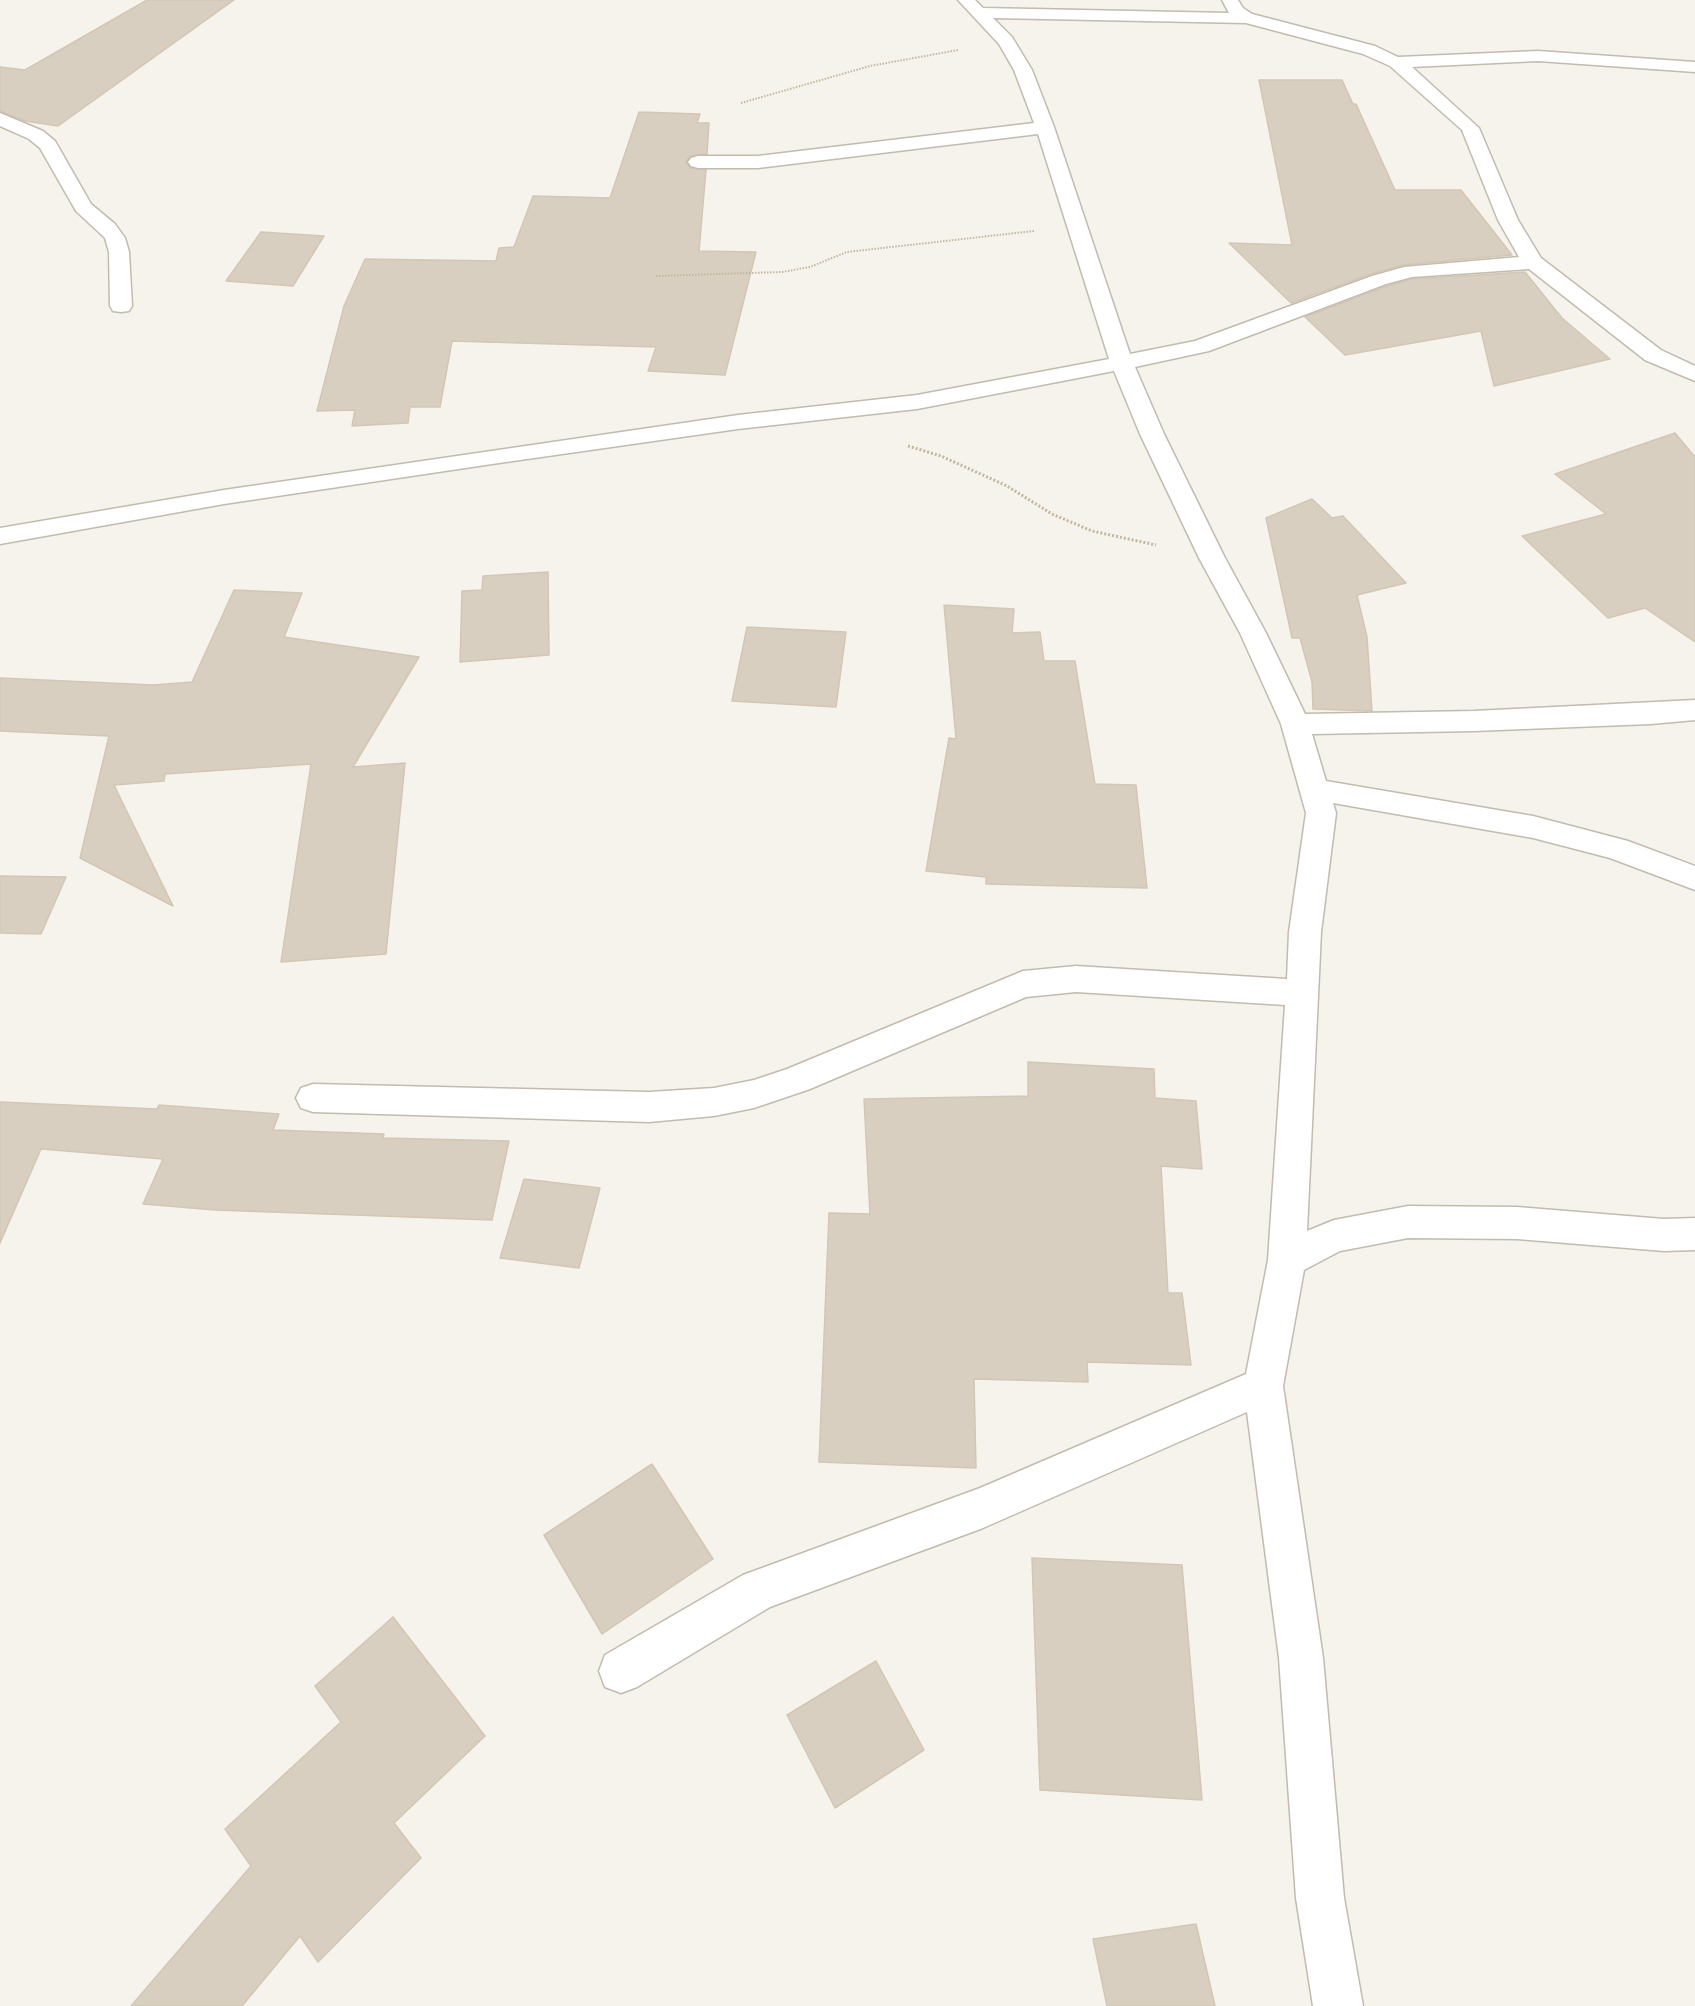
<!DOCTYPE html>
<html>
<head>
<meta charset="utf-8">
<style>
	body { margin:0 }
	canvas { display:block; background:#f6f3ec }
</style>
</head>
<body>
<canvas width="1695" height="2006"></canvas>
<script>
const g = document.querySelector('canvas').getContext('2d');
g.lineJoin = 'round';
function paint(path, color) {
  g.fillStyle = color;
  g.fill(path, 'evenodd');
}
function poly(rows) {
  const path = new Path2D();
  for (const r of rows) {
    path.moveTo(r[0], r[1]);
    for (let i = 2; i < r.length; i += 2) path.lineTo(r[i], r[i + 1]);
  }
  return path;
}
function trace(path, color, width, dash) {
  g.strokeStyle = color;
  g.lineWidth = width;
  g.lineCap = dash ? 'butt' : 'round';
  g.setLineDash(dash || []);
  g.stroke(path);
}
const building = poly([
	[147,0,234,0,58,126,25,121,0,111,0,67,25,70,147,0],
	[1259,80,1342,80,1353,104,1356,104,1395,190,1461,190,1512,255,1403,265,1371,274,1291,303,1229,243,1292,245,1259,80],
	[639,112,700,114,697,123,709,123,707,154,690,156,686,162,690,168,706,170,699,251,756,252,725,375,648,371,656,347,452,341,440,407,410,407,408,423,352,426,355,410,317,411,344,306,365,259,496,261,499,248,514,247,533,196,610,198,639,112],
	[261,232,324,236,293,286,226,281,261,232],
	[1525,272,1562,318,1610,359,1494,386,1481,331,1345,355,1305,317,1387,286,1412,279,1525,272],
	[1675,433,1695,457,1695,642,1645,608,1608,618,1522,536,1606,514,1555,474,1675,433],
	[1312,499,1332,518,1343,516,1406,583,1357,595,1367,637,1372,711,1313,709,1312,682,1300,638,1292,638,1266,518,1312,499],
	[548,572,549,655,460,662,462,591,482,590,483,576,548,572],
	[234,590,302,593,284,637,419,657,353,767,405,763,386,954,281,962,311,764,165,774,164,781,114,785,173,906,80,858,109,736,0,731,0,678,153,685,192,682,234,590],
	[944,605,1014,609,1012,633,1040,632,1044,661,1075,661,1095,784,1136,785,1147,888,986,884,986,877,926,871,949,738,956,739,944,605],
	[747,627,846,632,836,707,732,701,747,627],
	[0,876,66,877,41,934,0,933,0,876],
	[1028,1062,1154,1069,1155,1098,1196,1101,1202,1169,1161,1166,1168,1293,1182,1293,1191,1365,1087,1362,1088,1382,974,1379,976,1468,819,1462,829,1213,870,1214,864,1099,1028,1096,1028,1062],
	[0,1102,157,1109,159,1105,279,1114,273,1130,384,1134,383,1138,509,1141,492,1220,215,1210,143,1204,163,1159,41,1149,0,1243,0,1102],
	[524,1179,600,1188,579,1268,500,1258,524,1179],
	[652,1464,713,1559,602,1634,544,1535,652,1464],
	[1032,1558,1182,1565,1202,1800,1040,1790,1032,1558],
	[393,1617,485,1736,394,1823,421,1858,318,1962,300,1936,242,2006,131,2006,251,1866,225,1829,341,1722,315,1686,393,1617],
	[876,1661,924,1750,835,1808,787,1715,876,1661],
	[1196,1924,1215,2006,1107,2006,1093,1939,1196,1924]
]);
const pathFar1 = poly([
	[741,103,870,66,958,50],
	[656,276,782,272,810,267,847,252,1034,231]
]);
const path = poly([
	[908,446,941,456,1007,486,1052,514,1092,531,1156,545]
]);
const minor = poly([
	[958,0,975,0,983,8,1229,13,1222,0,1238,0,1243,8,1252,14,1375,46,1398,57,1538,51,1695,62,1695,72,1538,61,1412,67,1479,128,1518,220,1541,258,1661,350,1695,366,1695,381,1645,360,1529,269,1412,277,1386,284,1209,351,1135,367,1164,434,1225,558,1266,633,1305,714,1474,711,1695,700,1695,720,1651,724,1474,731,1312,734,1326,781,1533,816,1628,841,1695,866,1695,890,1610,858,1533,838,1333,803,1336,813,1321,932,1307,1231,1334,1220,1408,1206,1517,1207,1664,1219,1695,1218,1695,1250,1664,1251,1517,1239,1408,1238,1340,1251,1304,1270,1283,1386,1323,1658,1344,1898,1363,2006,1313,2006,1296,1898,1279,1658,1247,1412,983,1528,770,1607,637,1687,621,1693,605,1687,599,1671,605,1655,743,1575,980,1488,1246,1374,1268,1260,1285,1005,1076,992,1026,997,810,1089,754,1108,714,1116,649,1122,313,1112,301,1108,296,1098,301,1088,313,1084,649,1092,714,1088,754,1080,787,1069,1023,971,1076,966,1287,979,1289,932,1306,813,1281,724,1240,633,1199,558,1140,434,1114,371,917,409,738,429,492,464,224,504,0,544,0,528,224,490,738,415,917,395,1109,359,1038,134,758,168,698,168,691,166,688,162,691,158,698,156,758,156,1034,123,1014,70,999,44,958,0],
	[993,18,1246,23,1363,54,1390,66,1462,130,1498,220,1519,257,1404,267,1372,276,1195,341,1130,354,1054,127,1032,70,1012,37,993,18],
	[0,113,43,131,55,141,91,204,115,224,125,238,129,252,132,306,129,311,121,312,113,311,110,306,109,252,105,238,76,211,40,148,29,139,0,126,0,113]
]);
paint(building, '#d8cfc1');
trace(building, '#d3c7b4', 1.5);
trace(minor, '#c2bbae', 3);
trace(pathFar1, '#c4b79f', 2, [1.5, 1.5]);
trace(path, '#c4b79f', 3, [2, 2]);
paint(minor, '#fff');
</script>
</body>
</html>
